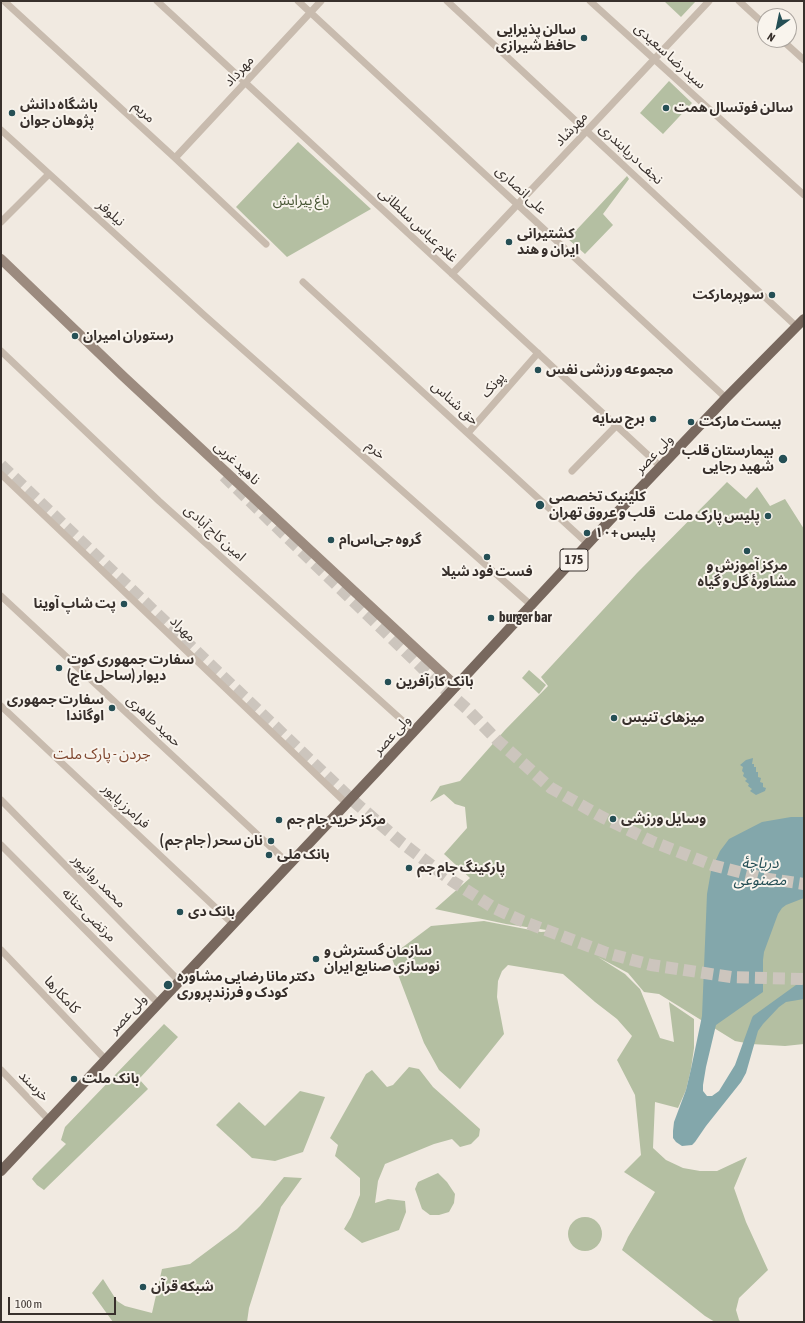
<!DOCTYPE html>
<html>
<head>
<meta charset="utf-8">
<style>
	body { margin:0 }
	#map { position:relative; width:805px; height:1323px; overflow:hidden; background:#f1eae1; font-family:"Asap Condensed",sans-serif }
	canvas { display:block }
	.frame { position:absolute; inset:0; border:2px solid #38302c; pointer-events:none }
	.north { position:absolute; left:757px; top:8px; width:40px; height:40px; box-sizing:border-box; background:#f9f4ed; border:1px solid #aca6a0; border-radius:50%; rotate:213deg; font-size:11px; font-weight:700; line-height:16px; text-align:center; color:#38302c }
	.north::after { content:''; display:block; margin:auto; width:14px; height:18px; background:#254f55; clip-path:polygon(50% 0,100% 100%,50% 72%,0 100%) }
	.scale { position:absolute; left:8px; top:1297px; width:108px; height:18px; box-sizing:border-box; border:2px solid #38302c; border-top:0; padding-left:5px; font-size:12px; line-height:14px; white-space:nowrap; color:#38302c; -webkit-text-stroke:3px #f9f4ed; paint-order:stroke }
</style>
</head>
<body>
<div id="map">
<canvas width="805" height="1323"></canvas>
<div class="frame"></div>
<div class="north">N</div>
<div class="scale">100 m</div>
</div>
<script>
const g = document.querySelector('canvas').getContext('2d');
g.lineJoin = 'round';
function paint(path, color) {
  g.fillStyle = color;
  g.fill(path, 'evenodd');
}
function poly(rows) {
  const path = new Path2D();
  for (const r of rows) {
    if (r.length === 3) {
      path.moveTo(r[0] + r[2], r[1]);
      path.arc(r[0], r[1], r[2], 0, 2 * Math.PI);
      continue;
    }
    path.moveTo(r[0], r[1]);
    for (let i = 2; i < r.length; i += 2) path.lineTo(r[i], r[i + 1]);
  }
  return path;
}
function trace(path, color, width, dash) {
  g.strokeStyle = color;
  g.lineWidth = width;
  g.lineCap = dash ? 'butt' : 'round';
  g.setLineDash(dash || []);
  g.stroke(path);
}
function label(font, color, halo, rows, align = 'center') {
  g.font = font + ' "Asap Condensed","Noto Sans Arabic",sans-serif';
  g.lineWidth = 4;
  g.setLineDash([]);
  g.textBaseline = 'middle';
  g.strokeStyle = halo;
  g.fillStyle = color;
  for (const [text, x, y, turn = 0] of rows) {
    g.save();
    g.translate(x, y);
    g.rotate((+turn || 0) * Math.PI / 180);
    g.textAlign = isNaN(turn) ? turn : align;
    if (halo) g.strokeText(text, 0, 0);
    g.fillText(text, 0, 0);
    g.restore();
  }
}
const green = poly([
	[664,1,696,1,681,17],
	[669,81,692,103,663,134,640,113],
	[298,142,371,209,287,257,236,207],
	[627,176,629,179,603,214,613,225,585,254,568,239],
	[727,482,746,499,757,487,770,506,785,499,804,529,804,1044,785,1046,751,1044,735,1041,659,994,644,992,628,973,598,957,625,974,640,989,660,1038,674,1042,669,1002,694,1019,694,1048,691,1069,686,1090,678,1108,655,1102,653,1148,666,1160,683,1168,700,1171,717,1171,747,1157,734,1188,746,1222,768,1270,739,1298,736,1310,739,1320,741,1322,715,1322,705,1316,622,1250,628,1237,655,1192,624,1172,641,1155,635,1095,617,1060,632,1036,617,1019,595,1002,563,974,508,965,502,971,498,981,497,997,504,1034,460,1089,439,1070,424,1043,391,956,431,926,484,921,541,932,553,931,506,924,435,909,470,878,444,854,467,828,465,807,455,804,444,794,430,802,440,786,460,781,505,730,548,686,541,677,637,573],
	[529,670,546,685,539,694,522,678],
	[164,1024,178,1037,139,1079,148,1089,44,1190,37,1185,32,1179,34,1176,66,1144,61,1140,65,1127],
	[409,1067,419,1069,433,1087,480,1129,479,1136,471,1144,460,1147,452,1139,434,1144,385,1164,378,1181,375,1203,388,1199,405,1201,406,1212,399,1230,362,1243,344,1229,351,1217,360,1195,360,1178,335,1156,338,1145,330,1138,366,1074,372,1070,387,1087,393,1085],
	[300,1091,325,1097,303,1152,275,1161,252,1158,216,1125,239,1102,265,1126],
	[438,1173,447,1182,455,1194,454,1203,449,1212,439,1215,430,1215,422,1209,415,1189,418,1182],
	[284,1177,302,1178,281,1207,249,1308,247,1322,113,1322,92,1293,103,1279,117,1301,125,1306,152,1313,162,1269,190,1264,237,1229,260,1206],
	[585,1234,17]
]);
const water = poly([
	[753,758,752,764,754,764,754,767,756,767,756,772,758,772,758,777,761,778,760,782,763,783,763,787,766,788,765,791,756,795,750,791,752,789,748,786,749,784,745,781,747,779,743,776,744,773,742,771,743,767,740,765,746,760],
	[791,817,804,817,804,898,786,905,782,908,778,914,764,952,763,960,763,992,716,1025,706,1067,703,1085,703,1091,707,1096,712,1096,719,1091,735,1065,752,1018,753,1016,796,985,804,984,804,999,786,1002,779,1007,763,1024,758,1031,746,1073,741,1082,706,1126,695,1142,692,1145,682,1146,676,1142,673,1138,673,1131,674,1122,686,1090,691,1069,702,1016,707,894,711,871,720,851,729,839,762,822]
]);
const highwayTunnel = poly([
	[1,465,350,798,402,843,452,881,474,895,494,908,522,921,607,953,651,965,731,977,804,979],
	[224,476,439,684,467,709,498,741,551,788,602,817,651,841,712,865,763,878,804,884]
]);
const street = poly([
	[4,1,175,158,266,244],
	[157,1,661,467],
	[298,1,726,398],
	[447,1,797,327],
	[590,1,804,195],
	[739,1,765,25],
	[782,40,804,60],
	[1,130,204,315,531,605],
	[175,158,321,1],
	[1,222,49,174],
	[452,274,709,1],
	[303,282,588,544],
	[1,351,159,501,414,731],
	[468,433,538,353],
	[572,471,616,426],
	[1,474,346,803],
	[1,596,289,864],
	[1,706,233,924],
	[1,800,179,981],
	[1,845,158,1003],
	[1,950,105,1059],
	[1,1070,49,1120]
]);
const secondary = poly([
	[1,259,124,377,456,686]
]);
const primary = poly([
	[1,1171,379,769,610,520,726,398,804,319]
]);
const markers = [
	[584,38,4,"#254f55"],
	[666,108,4,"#254f55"],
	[12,113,4,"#254f55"],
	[509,242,4,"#254f55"],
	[772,295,4,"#254f55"],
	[75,336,4,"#254f55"],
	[538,370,4,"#254f55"],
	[653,419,4,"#254f55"],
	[691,422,4,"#254f55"],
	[783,459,5,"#254f55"],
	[540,505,5,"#254f55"],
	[768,516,4,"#254f55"],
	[587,533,4,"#254f55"],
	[331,540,4,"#254f55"],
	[747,551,4,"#254f55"],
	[487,557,4,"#254f55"],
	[124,604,4,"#254f55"],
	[491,618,4,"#254f55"],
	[59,668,4,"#254f55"],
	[388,682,4,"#254f55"],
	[112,708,4,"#254f55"],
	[614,718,4,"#254f55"],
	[613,819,4,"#254f55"],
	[279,820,4,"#254f55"],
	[271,841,4,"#254f55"],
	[269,855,4,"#254f55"],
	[409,868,4,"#254f55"],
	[180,912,4,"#254f55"],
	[316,959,4,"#254f55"],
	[168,985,5,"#254f55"],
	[74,1079,4,"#254f55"],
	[143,1287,4,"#254f55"]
];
const shields = [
	[574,560,28]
];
const shieldNames = [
	["175",574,560]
];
const poiNames = [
	["سالن پذیرایی",576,30,"right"],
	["حافظ شیرازی",576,46,"right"],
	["باشگاه دانش",20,105],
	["پژوهان جوان",20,121],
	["سالن فوتسال همت",674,108],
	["کشتیرانی",517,234],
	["ایران و هند",517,250],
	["سوپرمارکت",764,295,"right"],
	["رستوران امیران",83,336],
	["مجموعه ورزشی نفس",546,370],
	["برج سایه",645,419,"right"],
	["بیست مارکت",699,422],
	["بیمارستان قلب",774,451,"right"],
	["شهید رجایی",774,467,"right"],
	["کلینیک تخصصی",549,497],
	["قلب و عروق تهران",549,513],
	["پلیس پارک ملت",760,516,"right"],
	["پلیس +۱۰",595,533],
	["گروه جی‌اس‌ام",339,540],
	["مرکز آموزش و",747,566,"center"],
	["مشاورهٔ گل و گیاه",747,582,"center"],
	["فست فود شیلا",487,572,"center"],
	["پت شاپ آوینا",116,604,"right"],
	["burger bar",499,618],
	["سفارت جمهوری کوت",67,660],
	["دیوار (ساحل عاج)",67,676],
	["بانک کارآفرین",396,682],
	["سفارت جمهوری",104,700,"right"],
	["اوگاندا",104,716,"right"],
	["میزهای تنیس",622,718],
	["وسایل ورزشی",621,819],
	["مرکز خرید جام جم",287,820],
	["نان سحر ( جام جم )",263,841,"right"],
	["بانک ملی",277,855],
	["پارکینگ جام جم",417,868],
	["بانک دی",188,912],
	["سازمان گسترش و",324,951],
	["نوسازی صنایع ایران",324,967],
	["دکتر مانا رضایی مشاوره",177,977],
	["کودک و فرزندپروری",177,993],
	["بانک ملت",82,1079],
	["شبکه قرآن",151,1287]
];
const streetNames = [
	["سید رضا سعیدی",670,56,42],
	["مهرداد",239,71,-47],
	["مریم",144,112,43],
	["مهرشاد",571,129,-47],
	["نجف دریابندری",631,154,43],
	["علی انصاری",521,190,43],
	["نیلوفر",111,213,42],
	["غلام عباس سلطانی",418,225,43],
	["پونک",493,385,-49],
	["حق شناس",455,403,42],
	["خرم",376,450,42],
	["ولی عصر",654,454,-46],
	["ناهید غربی",237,463,43],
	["امین کاج آبادی",215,533,42],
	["مهراد",183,629,44],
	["حمید طاهری",154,721,43],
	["ولی عصر",392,735,-47],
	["فرامرز پایور",126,806,43],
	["محمد روانپور",99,881,45],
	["مرتضی حنانه",89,915,45],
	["کامکارها",62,995,47],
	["ولی عصر",128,1014,-47],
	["خرسند",34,1086,46]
];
const parkNames = [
	["باغ پیرایش",301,201]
];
const neighbourhoodNames = [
	["جردن - پارک ملت",102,754]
];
const waterNames = [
	["دریاچهٔ",760,863],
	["مصنوعی",760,880]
];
paint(green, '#b4bfa2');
paint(water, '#83a7ab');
trace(highwayTunnel, '#ccc5bd', 12, [12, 6]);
trace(street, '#c8bbae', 7);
trace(secondary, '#9c8b7f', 10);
trace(primary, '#78685e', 10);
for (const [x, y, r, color] of markers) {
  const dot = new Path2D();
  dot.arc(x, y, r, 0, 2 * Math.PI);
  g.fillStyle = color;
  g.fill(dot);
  trace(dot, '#f9f4ed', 1.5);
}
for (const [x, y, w] of shields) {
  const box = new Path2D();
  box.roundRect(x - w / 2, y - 11, w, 22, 3);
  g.fillStyle = '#f9f4ed';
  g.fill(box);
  trace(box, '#38302c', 1);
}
label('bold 13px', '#38302c', null, shieldNames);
label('bold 14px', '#38302c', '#f9f4ed', poiNames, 'left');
label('14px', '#38302c', '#f9f4ed', streetNames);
label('14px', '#455332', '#f9f4ed', parkNames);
label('15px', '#7e452d', '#f9f4ed', neighbourhoodNames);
label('italic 15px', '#254f55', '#f9f4ed', waterNames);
</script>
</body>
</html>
